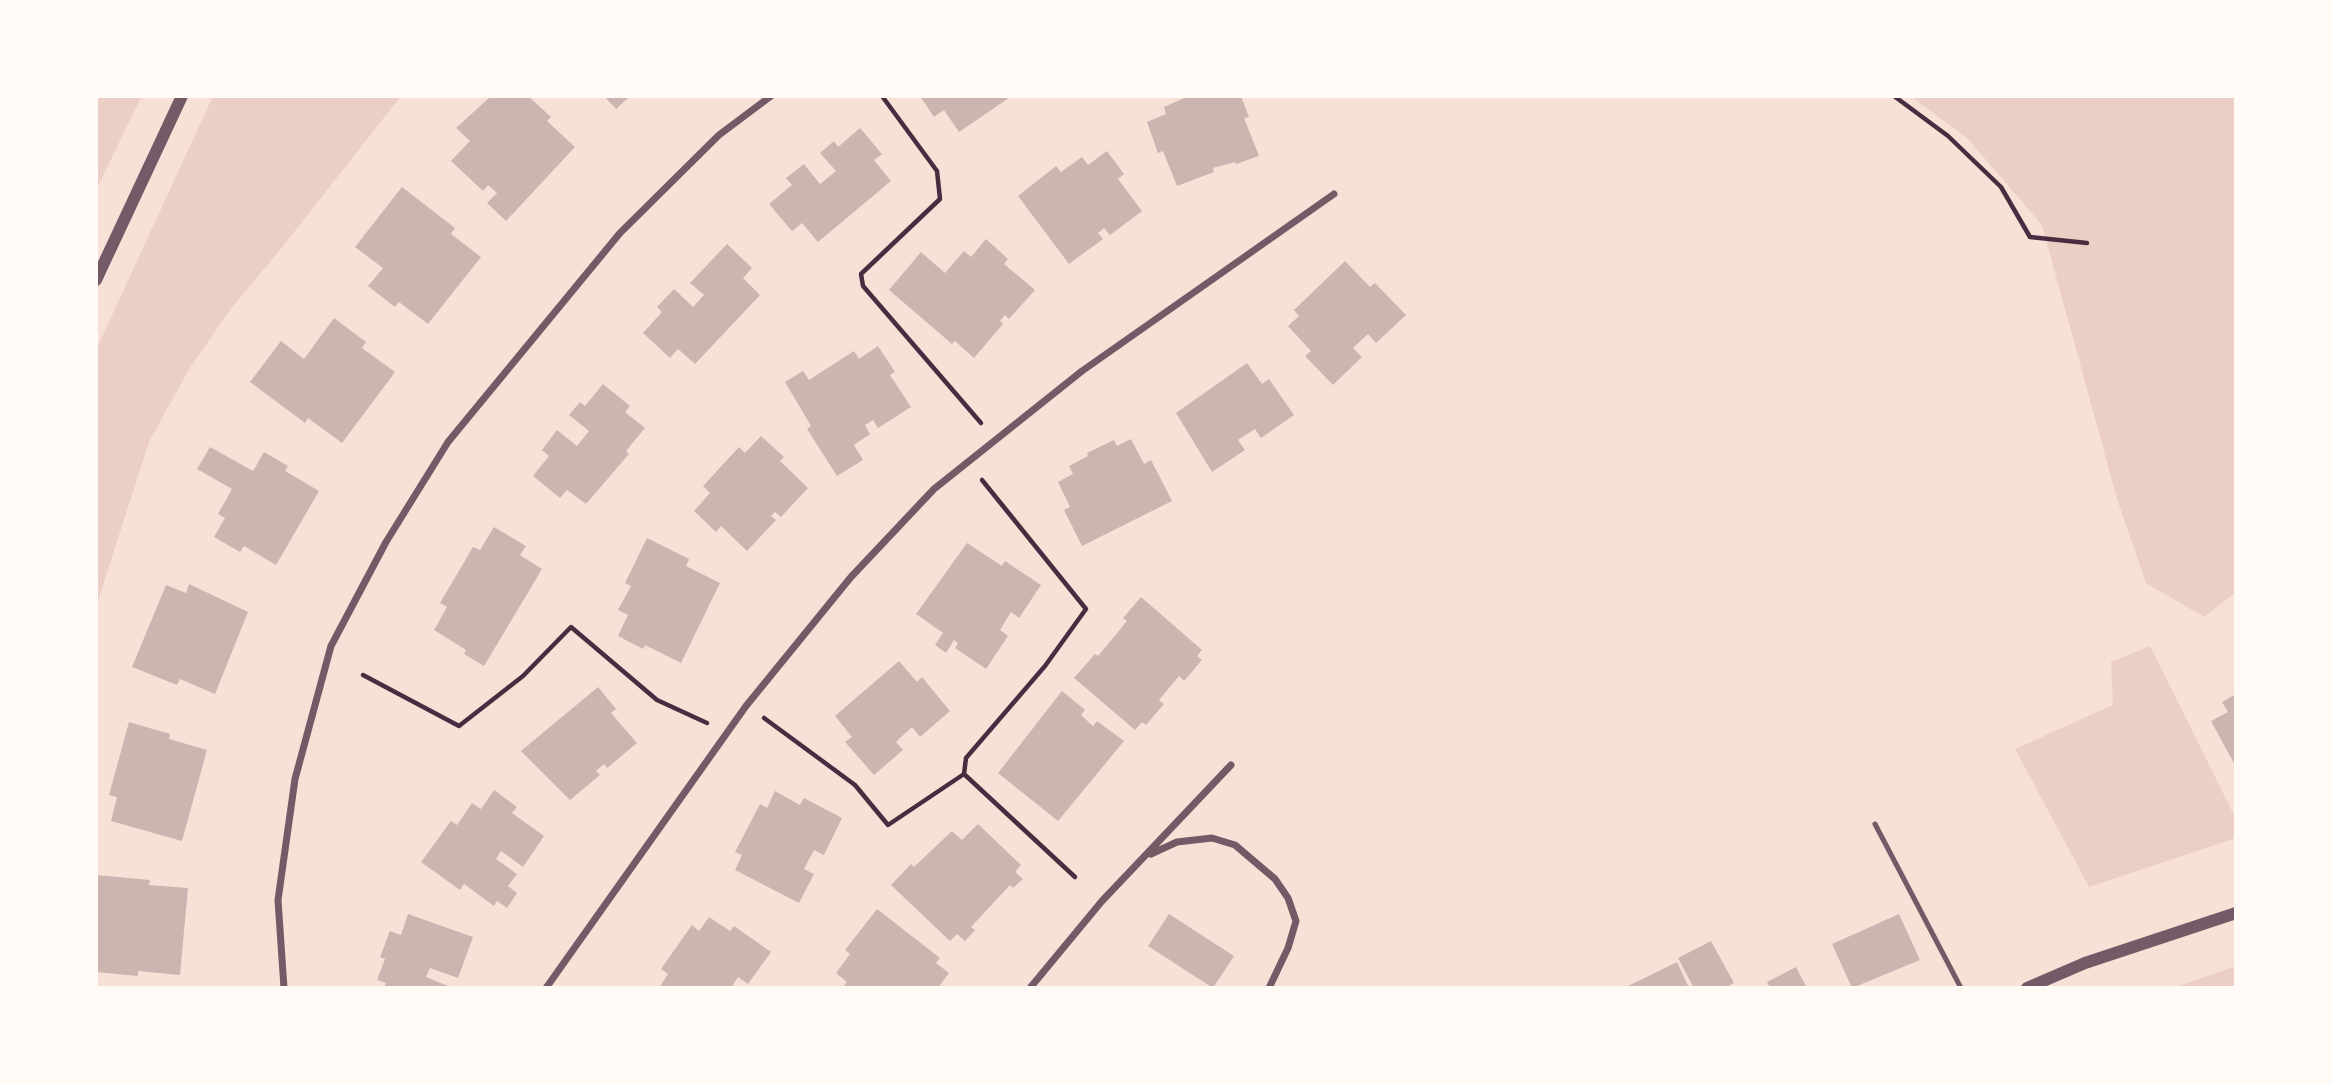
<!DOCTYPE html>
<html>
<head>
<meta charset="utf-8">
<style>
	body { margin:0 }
	#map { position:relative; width:2332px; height:1084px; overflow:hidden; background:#f7e1d7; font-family:"Public Sans",sans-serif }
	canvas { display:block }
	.frame { position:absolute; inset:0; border:98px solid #fffaf5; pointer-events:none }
</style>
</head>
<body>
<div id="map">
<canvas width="2332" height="1084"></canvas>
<div class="frame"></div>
</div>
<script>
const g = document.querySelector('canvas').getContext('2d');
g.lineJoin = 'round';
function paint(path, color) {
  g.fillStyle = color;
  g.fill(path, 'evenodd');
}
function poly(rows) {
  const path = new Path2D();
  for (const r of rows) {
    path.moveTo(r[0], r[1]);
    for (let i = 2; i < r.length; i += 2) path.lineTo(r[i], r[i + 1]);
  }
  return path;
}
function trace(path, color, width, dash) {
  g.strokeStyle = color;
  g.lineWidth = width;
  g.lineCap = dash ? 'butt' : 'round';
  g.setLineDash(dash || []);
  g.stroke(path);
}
const green = poly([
	[96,96,142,96,96,190],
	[213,96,401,96,280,250,232,307,188,371,149,442,96,607,96,350],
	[1910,96,2236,96,2236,592,2204,617,2146,583,2117,499,2042,225,1967,138],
	[2150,646,2236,819,2236,838,2089,887,2015,749,2113,705,2111,662],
	[2236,966,2236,988,2173,988]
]);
const building = poly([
	[491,96,528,96,551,117,547,121,575,147,506,221,487,203,497,193,488,185,483,191,451,161,470,141,456,128],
	[604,96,630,96,616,109],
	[920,96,1012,96,959,132,944,110,934,117],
	[1189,96,1241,96,1249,117,1244,118,1259,156,1236,164,1235,162,1220,166,1213,168,1214,172,1177,186,1163,151,1158,153,1147,122,1166,114,1164,107],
	[860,128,882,154,874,160,891,181,818,242,802,223,792,231,769,204,792,185,786,178,804,164,820,184,836,171,820,153,834,141,838,147],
	[1107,151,1124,174,1118,179,1142,211,1110,235,1104,228,1098,233,1103,239,1069,264,1018,196,1056,166,1061,172,1082,157,1088,165],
	[402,187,455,228,451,234,481,257,428,324,399,302,395,307,368,286,383,268,355,247],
	[986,239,1008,259,1004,264,1035,290,1009,319,1005,315,1000,321,1003,324,974,358,955,341,952,344,889,290,921,252,945,273,964,251,971,257],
	[727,244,752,268,743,278,760,295,695,364,678,349,670,358,643,333,662,312,657,307,674,289,693,307,704,295,690,283],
	[1345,261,1370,287,1375,283,1406,315,1376,343,1368,334,1353,348,1362,357,1333,385,1305,356,1311,351,1288,326,1299,316,1294,310],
	[334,318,366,342,362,348,395,372,342,443,308,418,305,423,250,382,281,341,304,359],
	[878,346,895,372,890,375,911,407,878,428,873,420,865,425,870,434,854,445,863,460,837,476,807,429,811,426,785,382,803,371,809,380,854,351,859,359],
	[1247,363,1262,384,1269,379,1294,415,1261,438,1255,429,1238,440,1245,450,1212,472,1176,413],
	[603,384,630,406,625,412,645,428,626,451,629,454,586,504,567,490,560,498,533,476,549,456,542,450,557,430,577,446,589,431,569,415,580,402,585,406],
	[761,436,784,457,780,461,808,488,781,517,775,512,771,516,776,520,747,551,721,526,716,532,694,511,710,493,703,486,739,447,745,453],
	[1131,439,1144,464,1151,460,1172,501,1082,546,1064,510,1070,507,1058,482,1073,474,1069,466,1088,456,1087,453,1114,440,1117,446],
	[210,447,253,471,264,452,288,466,285,471,319,491,276,565,244,546,240,552,214,537,225,518,218,514,232,489,197,469],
	[494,527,526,546,520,555,542,569,484,666,464,654,466,650,434,630,447,607,440,603,473,547,480,550],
	[647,538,689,559,686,566,720,583,681,663,645,645,643,649,618,636,628,615,618,610,631,586,625,583],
	[967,543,1002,566,1005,561,1041,585,1019,618,1011,612,1000,630,1008,636,986,669,955,648,958,643,954,640,946,653,935,645,943,633,916,614],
	[189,584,248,612,215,694,180,679,177,685,132,667,166,585,186,593],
	[1141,597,1202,650,1197,656,1202,660,1184,681,1179,676,1159,700,1164,704,1146,725,1142,722,1135,730,1074,678,1095,654,1098,656,1127,621,1123,618],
	[899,661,917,682,922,677,950,711,920,737,912,727,896,742,903,750,874,775,845,742,852,737,835,716],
	[598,687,616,709,611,713,637,743,607,768,604,764,596,771,600,775,570,800,521,751],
	[1062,691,1085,710,1081,715,1093,726,1097,721,1124,741,1058,821,998,773],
	[2236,694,2236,767,2211,721,2228,712,2222,702],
	[129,722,170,734,169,739,207,750,182,841,111,821,117,797,109,795],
	[494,790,517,807,512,813,544,836,523,867,501,851,496,859,517,874,508,886,517,893,507,908,497,901,494,906,464,884,460,890,421,862,451,821,457,825,472,803,481,809],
	[775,791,800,805,804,798,842,818,824,855,814,850,804,869,814,874,799,903,735,870,742,855,735,852,760,804,767,808],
	[978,824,1021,865,1015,872,1023,879,1013,888,1010,885,971,927,975,930,965,941,957,934,950,941,891,885,911,864,914,867,952,831,962,840],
	[96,875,150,880,149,885,188,888,180,975,138,971,138,976,96,972],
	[877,909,940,958,936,963,949,973,938,988,842,988,847,982,836,973,850,954,845,950],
	[408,914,473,937,458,978,430,968,426,977,453,988,384,988,386,983,377,980,385,959,380,957,390,931,401,935],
	[1169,914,1234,956,1213,988,1148,946],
	[1899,914,1920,960,1852,988,1832,944],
	[709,917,730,931,734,926,771,952,748,984,738,977,731,988,659,988,668,974,661,969,692,925,699,931],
	[1711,941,1734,983,1725,988,1694,988,1678,958],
	[1677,962,1689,988,1624,988],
	[1796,967,1807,988,1770,988,1767,982]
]);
const path = poly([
	[882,96,937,171,940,199,861,274,863,286,981,423],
	[1894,96,1948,136,2001,187,2030,237,2087,243],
	[363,675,459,726,523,676,571,627,657,700,707,723],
	[764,718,855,785,888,825,964,774,1075,877],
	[964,774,966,758,1045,666,1086,609,982,480]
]);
const service = poly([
	[1875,824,1961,988]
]);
const minor = poly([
	[1151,854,1177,842,1212,838,1235,845,1275,879,1288,898,1296,921,1288,948,1269,988],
	[284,988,278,900,295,779,331,646,386,542,448,442,620,233,719,135,771,96],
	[546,988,746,706,851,577,934,489,1082,371,1334,194],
	[1030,988,1102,901,1231,765]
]);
const tertiary = poly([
	[96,280,182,96],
	[2027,988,2085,963,2236,913]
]);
paint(green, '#ebcfc5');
paint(building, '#ccb4b1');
trace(path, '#4a2c40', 4.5);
trace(service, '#755966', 5);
trace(minor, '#755966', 7);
trace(tertiary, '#755966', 12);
</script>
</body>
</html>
